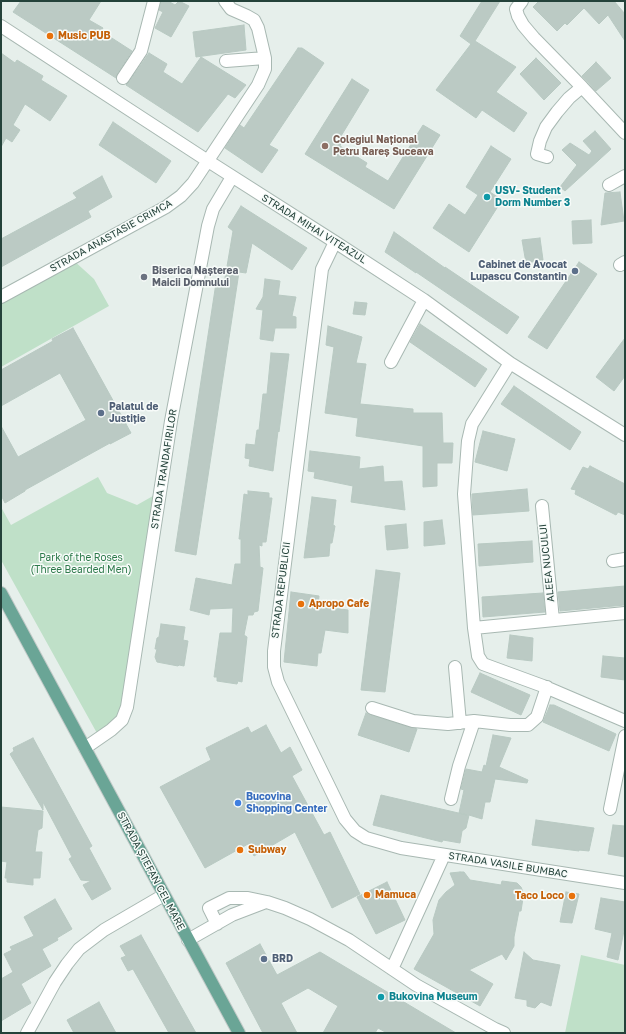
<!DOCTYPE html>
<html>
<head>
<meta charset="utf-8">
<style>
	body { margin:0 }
	#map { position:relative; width:626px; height:1034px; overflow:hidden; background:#e6efeb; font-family:"Golos Text",sans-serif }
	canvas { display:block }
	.frame { position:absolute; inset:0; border:2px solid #24423a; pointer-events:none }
</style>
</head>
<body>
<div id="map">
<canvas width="626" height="1034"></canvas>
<div class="frame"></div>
</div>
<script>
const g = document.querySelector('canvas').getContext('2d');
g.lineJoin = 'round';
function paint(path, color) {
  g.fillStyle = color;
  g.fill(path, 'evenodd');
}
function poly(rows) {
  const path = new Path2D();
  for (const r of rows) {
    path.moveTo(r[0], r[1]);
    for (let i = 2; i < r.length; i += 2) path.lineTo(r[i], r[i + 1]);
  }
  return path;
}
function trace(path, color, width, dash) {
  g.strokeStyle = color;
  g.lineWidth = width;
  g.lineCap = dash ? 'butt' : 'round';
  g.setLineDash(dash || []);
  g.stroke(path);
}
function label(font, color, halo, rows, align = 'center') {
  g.font = font + ' "Golos Text",sans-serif';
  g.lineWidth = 3;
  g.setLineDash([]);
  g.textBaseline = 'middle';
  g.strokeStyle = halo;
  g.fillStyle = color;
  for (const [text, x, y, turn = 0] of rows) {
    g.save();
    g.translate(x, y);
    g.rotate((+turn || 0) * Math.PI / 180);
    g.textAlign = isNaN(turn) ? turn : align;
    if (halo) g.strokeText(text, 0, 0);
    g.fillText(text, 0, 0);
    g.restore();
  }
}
const green = poly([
	[72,259,94,279,109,306,1,367,1,297],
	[98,477,107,493,137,505,160,492,122,720,98,735,1,560,1,507,11,525],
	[581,955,625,965,625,1033,565,1033]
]);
const building = poly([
	[21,1,101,1,89,20,103,28,101,31,132,51,117,74,116,78,13,12,21,1],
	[161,1,168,1,175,5,179,1,189,6,171,37,155,28,163,12,159,10,161,1],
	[482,1,500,1,475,41,516,67,496,92,527,113,514,132,482,110,476,118,436,90,471,44,460,36,482,1],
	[539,1,614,1,625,14,625,41,608,15,599,24,584,8,567,25,565,23,557,31,533,7,539,1],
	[244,25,246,50,196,57,193,32,244,25],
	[298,48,302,48,324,63,269,145,278,150,262,173,225,148,240,125,244,128,298,48],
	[1,53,15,63,17,60,43,76,41,80,67,96,50,121,25,104,13,125,20,130,12,142,6,138,1,147,1,53],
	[149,53,167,64,163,72,182,84,201,57,246,85,235,98,228,94,198,132,126,85,129,82,149,53],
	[536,58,561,83,544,100,520,74,536,58],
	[596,62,611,78,596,91,582,76,596,62],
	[352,79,369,90,338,141,341,143,340,146,367,163,365,167,388,181,423,125,440,135,394,209,305,154,352,79],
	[113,122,171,161,156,183,99,145,113,122],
	[595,131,611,149,565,191,560,187,577,165,562,150,570,143,589,155,592,151,583,141,595,131],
	[491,146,511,159,490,192,502,200,469,252,433,228,449,204,465,215,478,195,466,187,491,146],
	[102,176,112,197,88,211,91,217,1,267,1,239,77,198,73,193,102,176],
	[620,192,624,221,601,225,605,193,620,192],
	[241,206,307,248,292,270,252,243,246,273,239,272,196,555,175,551,216,283,224,284,233,231,228,227,241,206],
	[591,220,592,243,573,244,572,221,591,220],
	[394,232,445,268,445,267,519,317,507,334,416,272,416,273,385,252,394,232],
	[540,238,543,260,526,263,522,240,540,238],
	[579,262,597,274,547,349,528,337,579,262],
	[265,279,280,281,278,295,296,297,292,316,296,317,296,328,275,328,273,341,260,339,263,310,256,309,263,297,265,279],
	[355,302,367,303,365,315,353,314,355,302],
	[420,324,487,369,475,387,410,342,420,324],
	[328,326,362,337,356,363,366,364,360,404,413,409,413,413,442,413,443,443,453,443,452,463,437,463,437,486,423,487,423,446,356,436,358,418,325,413,334,347,326,345,328,326],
	[73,328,131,433,110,444,110,443,25,490,25,491,5,503,1,495,1,426,18,457,86,420,60,373,1,406,1,370,53,341,52,339,73,328],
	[625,338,625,376,614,391,596,377,625,338],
	[271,353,289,354,279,432,278,431,273,471,249,466,250,459,245,458,246,444,255,445,257,430,259,430,263,394,267,394,271,353],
	[514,386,581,432,570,450,501,404,514,386],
	[483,431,515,439,507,471,475,462,483,431],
	[310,451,360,457,359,469,383,466,384,482,402,481,405,510,351,502,353,486,314,478,315,472,308,471,310,451],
	[590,466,625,484,625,515,618,512,616,515,575,494,576,490,571,489,583,467,588,469,590,466],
	[527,489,529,511,473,515,472,494,527,489],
	[248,491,269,493,269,498,272,498,266,542,262,542,262,546,259,545,260,567,263,568,258,611,254,612,253,615,248,615,244,635,247,637,242,682,238,681,237,684,217,681,217,677,214,677,220,633,232,633,233,608,210,609,209,615,190,610,196,578,232,585,235,564,241,564,241,539,239,539,244,494,248,495,248,491],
	[312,497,336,500,333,525,335,526,332,543,330,543,329,556,304,558,312,497],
	[442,520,445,544,424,546,424,522,442,520],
	[406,524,408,548,387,550,385,526,406,524],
	[532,541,533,562,479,566,478,544,532,541],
	[376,570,400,573,385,692,361,690,376,570],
	[625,586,625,605,560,611,558,592,625,586],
	[291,592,319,596,318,606,348,610,348,633,325,630,321,653,318,653,317,666,284,662,291,592],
	[543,593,545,612,483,617,482,597,543,593],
	[161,624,185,627,183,640,188,641,184,666,179,665,178,666,157,662,155,657,157,649,155,649,157,638,159,637,161,624],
	[510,635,533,638,532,661,507,658,510,635],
	[603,656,625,658,625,680,601,677,603,656],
	[480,673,530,695,521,715,471,692,480,673],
	[550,705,554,705,616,734,609,751,543,722,550,705],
	[366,713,370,715,417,729,409,752,358,735,366,713],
	[266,725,281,753,290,747,302,770,292,776,324,835,330,832,360,894,332,908,295,832,254,856,248,844,205,868,160,787,211,760,206,748,248,727,251,733,266,725],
	[493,735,511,738,499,767,528,780,527,783,495,779,490,802,485,802,482,819,469,815,466,828,462,831,460,843,443,840,442,842,373,825,381,795,467,815,459,813,464,790,461,789,466,769,482,772,484,765,486,766,493,735],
	[33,738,92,846,89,848,111,889,92,900,83,885,91,881,81,880,69,859,72,857,43,802,43,810,10,754,14,751,13,748,33,738],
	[1,807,43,811,42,828,38,830,35,852,42,852,40,878,33,878,33,885,7,882,7,878,5,878,7,862,1,861,1,807],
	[536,820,594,828,589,851,579,850,579,851,532,845,536,820],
	[613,825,625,826,625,857,608,854,613,825],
	[460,872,464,872,470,880,501,885,502,881,517,883,521,887,523,892,523,898,521,911,519,911,514,937,514,946,506,960,502,954,469,970,493,984,480,1006,414,969,434,934,433,920,439,900,446,892,455,885,450,873,460,872],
	[387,882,405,920,376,934,357,897,387,882],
	[566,892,579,894,572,923,560,922,566,892],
	[601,898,625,902,625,926,618,960,607,957,612,933,595,929,601,898],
	[55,899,72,929,57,938,58,940,42,949,51,966,21,984,31,1003,1,1021,1,979,13,972,4,954,12,950,10,947,34,936,24,917,55,899],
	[141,935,196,1033,169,1033,133,969,128,971,121,958,126,956,120,946,141,935],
	[260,944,277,975,320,952,456,1033,387,1033,378,1028,375,1033,323,1033,338,1006,308,988,281,1003,297,1033,263,1033,226,963,260,944],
	[524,952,533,960,560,965,551,1006,541,1002,535,1008,527,1006,527,1000,515,998,524,952],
	[99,1002,116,1033,74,1033,67,1020,99,1002]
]);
const minor = poly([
	[522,1,516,9,518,16,523,25,534,38,582,87,625,133],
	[1,26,208,161,335,242,424,300,510,363,625,435],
	[226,61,265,58],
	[123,78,141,51,154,1],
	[547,157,537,154,540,141,546,127,557,112,569,98,582,87],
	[609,185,625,176],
	[335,242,322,269,274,651,274,667,278,682,345,819,355,831,366,838,401,848,625,883],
	[620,265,625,262],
	[1,297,166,207,181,196,193,183,258,85,265,69,265,58,258,28,254,20,247,16,231,9,225,1],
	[391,362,424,300],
	[510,363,472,424,468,441,464,494,474,628,478,656,483,664,543,686,625,721],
	[542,506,553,620],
	[613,561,625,559],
	[474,628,625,613],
	[455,667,460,723],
	[372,708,413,721,448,724,474,721,510,725,528,725,537,717,547,687],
	[85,748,111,730,122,720,127,707,171,421,208,226,213,209,232,177],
	[451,799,459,766,474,721],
	[610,809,625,736],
	[217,924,209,908,229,898,248,898,267,902,285,908,310,919,349,940,416,985,495,1029,504,1033],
	[188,940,232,915,266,902],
	[392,969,444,855],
	[27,1033,55,982,67,964,79,949,104,930,164,895]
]);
const major = poly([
	[1,593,239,1033]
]);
const markers = [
	[50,36,4,"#e8710a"],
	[325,146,4,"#8d6e63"],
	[487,197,4,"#0f9aa8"],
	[575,271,4,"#5c6f8a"],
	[144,277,4,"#6b7280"],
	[101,413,4,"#5c6f8a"],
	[301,604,4,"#e8710a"],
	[238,803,4,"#3f7fe0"],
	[240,850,4,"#e8710a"],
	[367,895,4,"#e8710a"],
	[572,896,4,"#e8710a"],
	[264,959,4,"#5c6f8a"],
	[381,997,4,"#0f9aa8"]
];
const foodNames = [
	["Music PUB",58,36],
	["Apropo Cafe",309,604],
	["Subway",248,850],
	["Mamuca",375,895],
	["Taco Loco",564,896,"right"]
];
const educationNames = [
	["Colegiul Național",333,140],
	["Petru Rareș Suceava",333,152]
];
const cultureNames = [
	["USV- Student",495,191],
	["Dorm Number 3",495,203],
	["Bukovina Museum",389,997]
];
const streetNames = [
	["STRADA MIHAI VITEAZUL",314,229,32],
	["STRADA ANASTASIE CRIMCA",111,236,-29],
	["STRADA TRANDAFIRILOR",164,469,-81],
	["ALEEA NUCULUI",547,563,-96],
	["STRADA REPUBLICII",281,590,-83],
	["STRADA VASILE BUMBAC",508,865,9],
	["STRADA ȘTEFAN CEL MARE",151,871,62]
];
const serviceNames = [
	["Cabinet de Avocat",567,265,"right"],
	["Lupascu Constantin",567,277,"right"],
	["Palatul de",109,407],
	["Justiție",109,419],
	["BRD",272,959]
];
const worshipNames = [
	["Biserica Nașterea",152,271],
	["Maicii Domnului",152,283]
];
const parkNames = [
	["Park of the Roses",81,558],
	["(Three Bearded Men)",81,570]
];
const shopNames = [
	["Bucovina",246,797],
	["Shopping Center",246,809]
];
paint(green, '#bfe0c8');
paint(building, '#bbcac4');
trace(building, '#b8c9c2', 1);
trace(minor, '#a8b8b2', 14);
trace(major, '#c2cac8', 14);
trace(minor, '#fff', 12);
trace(major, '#6aa596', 12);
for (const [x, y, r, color] of markers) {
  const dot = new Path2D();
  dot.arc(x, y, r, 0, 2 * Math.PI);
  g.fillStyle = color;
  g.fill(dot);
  trace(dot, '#f7fbf9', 1.5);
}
label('bold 10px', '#c56008', '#f7fbf9', foodNames, 'left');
label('bold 10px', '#785e54', '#f7fbf9', educationNames, 'left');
label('bold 10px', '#0d838f', '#f7fbf9', cultureNames, 'left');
label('10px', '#24423a', '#f7fbf9', streetNames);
label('bold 10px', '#4e5e75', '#f7fbf9', serviceNames, 'left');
label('bold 10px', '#5b616d', '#f7fbf9', worshipNames, 'left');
label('10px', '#2d7a4b', '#f7fbf9', parkNames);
label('bold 10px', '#366cbe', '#f7fbf9', shopNames, 'left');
</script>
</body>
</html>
